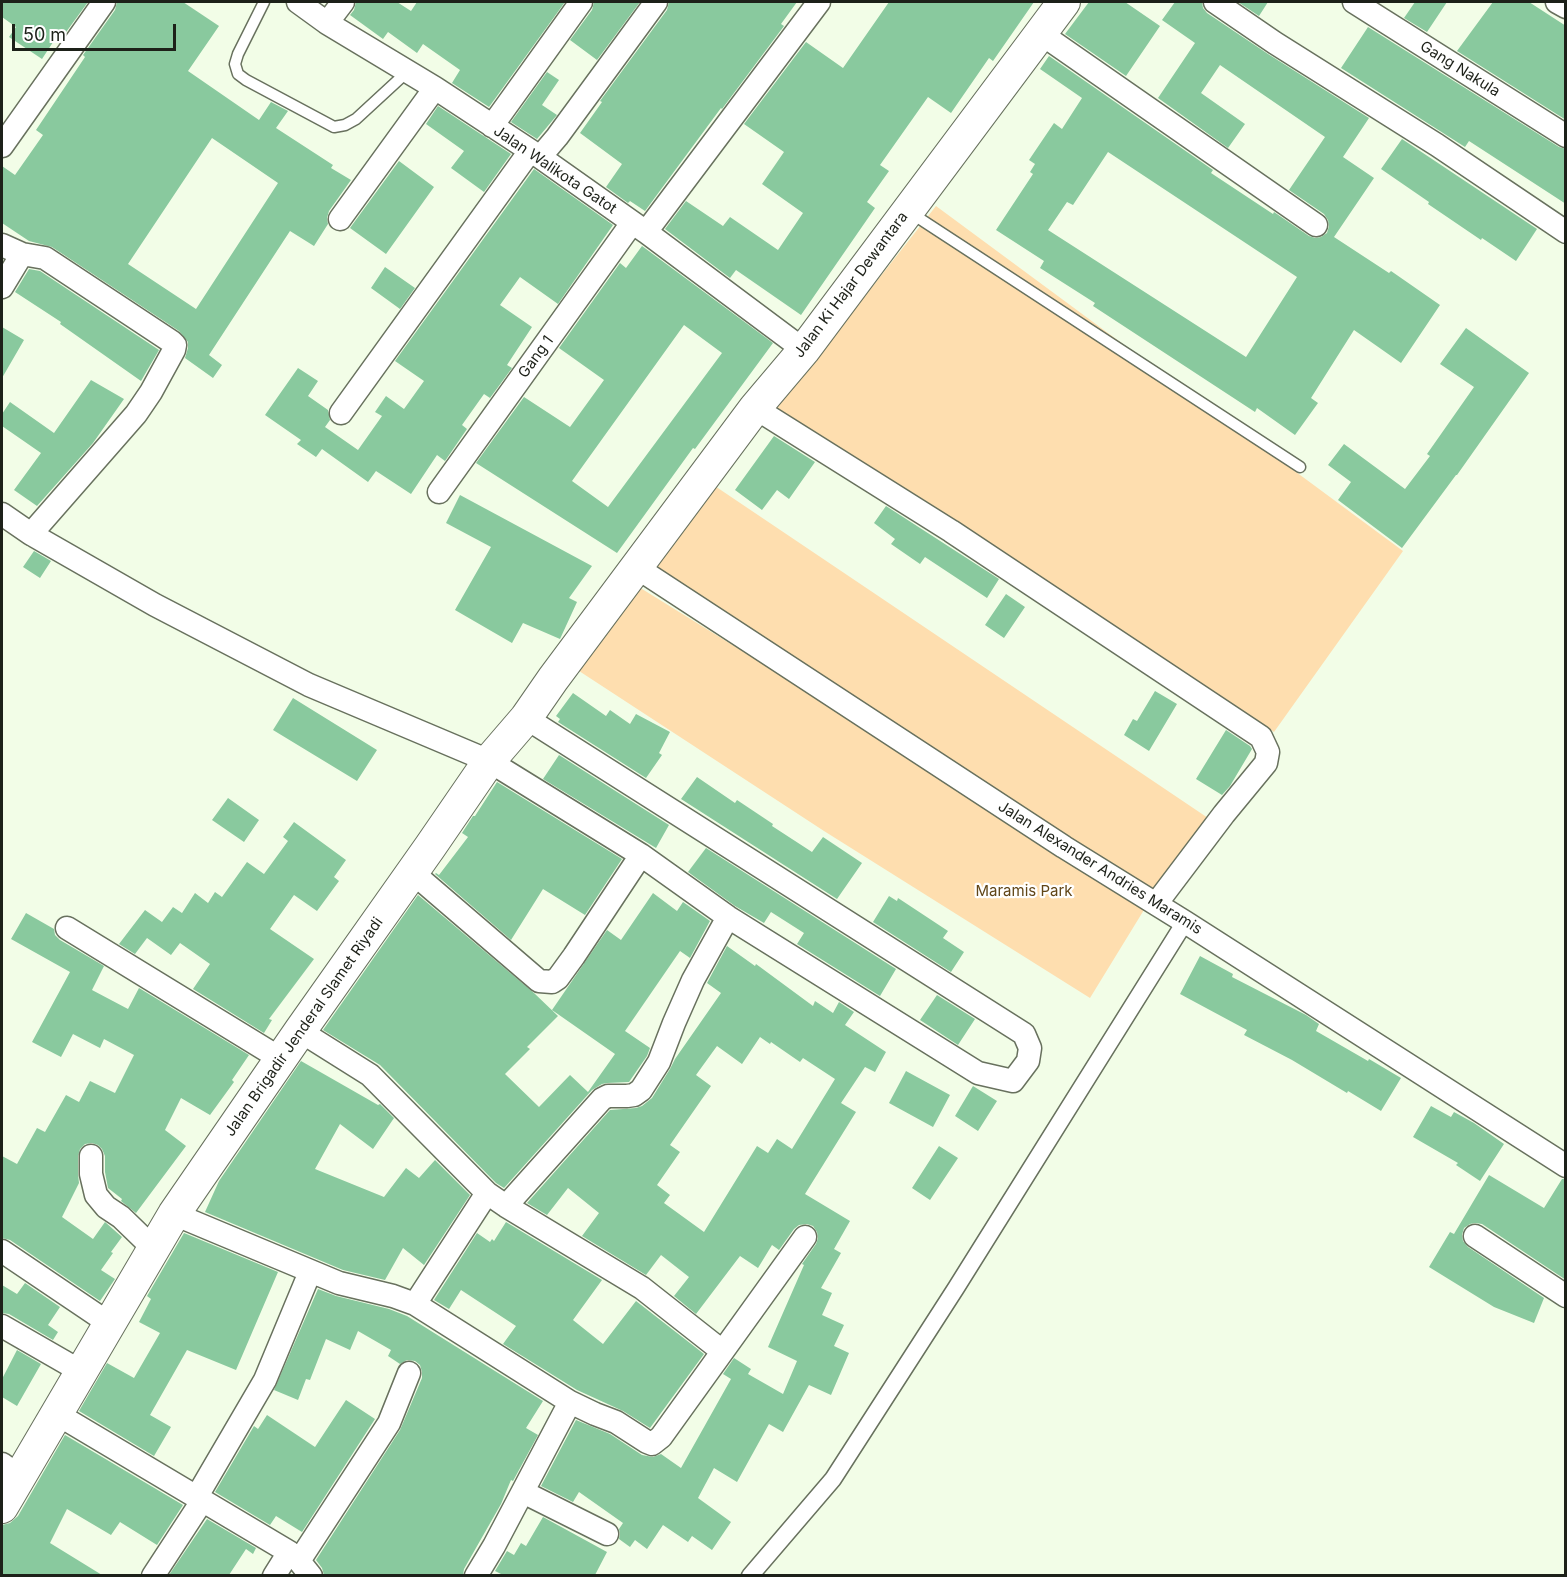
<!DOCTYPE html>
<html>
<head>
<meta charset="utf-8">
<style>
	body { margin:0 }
	#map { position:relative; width:1567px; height:1577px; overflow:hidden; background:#f2fde7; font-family:Inter,sans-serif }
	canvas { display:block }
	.frame { position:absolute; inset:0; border:3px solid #1d2119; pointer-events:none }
	.scale { position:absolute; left:12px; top:24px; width:164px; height:27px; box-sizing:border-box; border:3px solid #1d2119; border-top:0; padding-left:8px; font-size:18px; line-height:21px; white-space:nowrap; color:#1d2119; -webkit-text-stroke:4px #fff; paint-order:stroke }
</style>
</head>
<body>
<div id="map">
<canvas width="1567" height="1577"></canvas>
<div class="frame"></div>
<div class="scale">50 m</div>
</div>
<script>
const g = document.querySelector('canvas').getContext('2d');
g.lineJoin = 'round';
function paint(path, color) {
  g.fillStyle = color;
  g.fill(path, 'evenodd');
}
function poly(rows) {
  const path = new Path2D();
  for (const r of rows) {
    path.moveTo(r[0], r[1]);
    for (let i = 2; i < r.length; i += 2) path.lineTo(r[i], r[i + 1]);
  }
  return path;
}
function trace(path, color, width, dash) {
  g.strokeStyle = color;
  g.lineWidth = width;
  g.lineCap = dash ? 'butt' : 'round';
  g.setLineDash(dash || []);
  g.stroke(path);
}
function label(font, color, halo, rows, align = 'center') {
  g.font = font + ' Inter,sans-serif';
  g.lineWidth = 4.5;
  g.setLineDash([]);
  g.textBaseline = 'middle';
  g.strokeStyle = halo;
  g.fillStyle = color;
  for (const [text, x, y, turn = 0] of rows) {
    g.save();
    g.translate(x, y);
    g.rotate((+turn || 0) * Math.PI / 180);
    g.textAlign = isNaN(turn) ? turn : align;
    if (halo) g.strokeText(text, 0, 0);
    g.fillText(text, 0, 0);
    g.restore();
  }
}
const green = poly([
	[936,206,1403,551,1274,732,771,415],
	[703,478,1211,820,1158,895,643,563],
	[634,584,1073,856,1147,905,1090,998,824,831,576,669]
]);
const building = poly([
	[2,2,88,2,61,39,57,36,42,59,9,37,16,27,2,17],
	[117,2,183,2,219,26,188,71,259,120,271,102,288,111,276,128,333,165,331,168,351,180,329,211,327,218,328,224,314,246,290,231,209,355,222,365,213,378,185,358,188,348,188,342,179,331,52,247,29,241,2,223,2,166,15,175,43,135,36,130,85,57,83,55,115,10],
	[212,138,278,183,196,309,128,264],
	[356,2,397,2,411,11,417,2,565,2,489,107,452,83,460,70,423,44,417,53,388,32,383,39,350,15,354,10],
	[594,2,640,2,597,60,570,40,592,10],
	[669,2,797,2,781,24,784,26,722,109,721,108,645,211,630,201,628,203,606,187,622,164,580,133,602,102,600,101,667,10],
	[889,2,1034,2,993,61,989,58,951,113,928,97,880,165,889,171,867,202,875,208,801,315,736,270,730,278,665,229,686,201,723,226,730,217,778,250,803,213,762,184,784,152,744,124,806,42,843,68],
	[1089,2,1125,2,1160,26,1126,76,1065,34],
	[1175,2,1202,2,1203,8,1207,13,1268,54,1369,118,1343,157,1374,178,1334,237,1389,273,1391,271,1440,305,1401,363,1354,330,1311,398,1318,403,1295,435,1257,408,1255,412,1093,306,1095,303,1040,268,1044,261,996,230,1033,174,1030,172,1035,164,1029,160,1054,123,1062,129,1082,98,1040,69,1049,56,1213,170,1211,173,1273,214,1274,212,1309,236,1315,238,1321,237,1327,233,1329,226,1328,220,1324,214,1289,190,1325,137,1220,65,1201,93,1245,124,1228,148,1158,98,1195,43,1162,20],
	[1108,152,1297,277,1246,357,1048,230,1067,202,1073,205],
	[1238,2,1268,2,1259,16],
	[1415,2,1447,2,1427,32,1404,18],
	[1493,2,1529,2,1566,26,1566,120,1457,51],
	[1368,27,1559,147,1566,149,1566,204,1469,141,1465,147,1341,68],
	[547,72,559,80,542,105,557,115,537,139,511,122],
	[438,106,511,154,484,192,451,168,464,151,426,124],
	[1402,139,1537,229,1516,261,1482,238,1481,240,1428,204,1429,202,1381,169],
	[399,161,434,187,386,254,350,228],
	[534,169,613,225,558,304,520,277,500,305,532,327,507,365,512,368,490,398,484,394,462,425,467,429,445,461,437,455,411,494,376,471,368,482,322,449,316,457,297,444,301,440,265,415,298,368,318,381,308,396,328,410,330,420,325,427,358,450,382,416,375,412,386,396,404,409,424,381,395,361],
	[642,246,773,343,695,449,693,448,617,553,476,463,524,397,570,427,604,380,559,348,620,263,626,268],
	[684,325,722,353,608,507,572,481],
	[385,267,415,288,400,309,371,288],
	[29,269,40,271,159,350,141,381,60,324,61,322,15,292],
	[2,327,24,340,2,378],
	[1466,328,1529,373,1457,475,1456,475,1402,548,1338,500,1351,482,1328,465,1344,444,1405,489,1430,456,1427,454,1474,387,1440,364],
	[91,380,124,399,93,443,37,506,14,490,41,453,2,426,2,414,10,402,54,433],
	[774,436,815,462,789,499,777,490,762,510,735,490],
	[460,495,592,566,569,598,577,602,560,639,523,623,512,643,455,610,491,547,446,523],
	[886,506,999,579,987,598,925,557,920,564,891,544,895,539,874,523],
	[34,551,51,561,40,578,23,567],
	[1006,594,1025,607,1004,638,985,625],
	[1155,691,1177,704,1149,751,1124,735,1133,719,1137,721],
	[573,693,606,716,610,710,630,724,636,714,670,732,659,753,662,755,646,778,558,722,560,719,556,716],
	[293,698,377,750,357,781,273,730],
	[1226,730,1250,746,1252,749,1230,786,1222,795,1196,779],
	[559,755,669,825,656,848,543,779],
	[697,777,735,803,737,800,773,824,772,826,812,852,823,837,862,863,837,899,681,799],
	[497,782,622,859,585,915,543,889,511,940,435,874,436,873,439,875,468,837,462,833,473,816,475,816],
	[228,798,259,820,244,842,212,820],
	[294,822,346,860,334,877,339,881,317,911,294,895,270,929,314,959,269,1019,272,1020,264,1033,193,989,210,964,180,943,171,955,147,938,135,954,119,944,145,910,162,922,173,907,182,913,195,893,208,903,215,892,222,897,247,862,264,874,288,841,283,837],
	[706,848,896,969,880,996,797,944,804,933,771,912,764,923,735,906,688,872],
	[653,893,677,911,683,902,710,921,690,958,680,951,625,1031,650,1048,647,1056,629,1082,607,1083,602,1084,592,1090,504,1188,496,1183,380,1065,323,1030,418,895,534,993,558,1016,527,1047,530,1049,505,1074,539,1107,570,1075,588,1092,615,1054,552,1010,607,930,621,940],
	[889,896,897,901,898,898,948,931,943,938,964,952,951,972,873,922],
	[26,913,54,929,55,935,60,940,104,966,92,990,128,1009,139,988,249,1055,232,1080,234,1082,210,1115,181,1098,165,1130,186,1146,136,1213,121,1201,122,1199,108,1188,105,1172,105,1156,102,1149,98,1145,92,1143,85,1144,80,1149,78,1156,78,1174,79,1183,62,1217,93,1239,105,1222,122,1237,111,1252,113,1253,101,1270,115,1279,100,1301,10,1240,2,1238,2,1156,17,1164,37,1128,45,1132,66,1095,79,1102,90,1081,115,1093,134,1055,104,1039,100,1048,73,1034,61,1057,32,1042,70,972,11,939],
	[727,946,755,966,756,964,813,1006,815,1001,833,1013,839,1002,854,1012,845,1025,886,1052,875,1072,865,1067,841,1103,856,1112,805,1194,850,1221,834,1249,841,1253,821,1288,832,1293,822,1315,844,1325,834,1346,849,1353,831,1395,809,1385,783,1432,769,1424,737,1482,714,1468,698,1498,731,1522,712,1550,692,1536,688,1542,663,1525,647,1549,635,1540,630,1547,619,1539,620,1534,619,1529,623,1523,579,1492,573,1502,541,1486,576,1420,610,1434,642,1455,653,1457,661,1454,681,1468,731,1379,723,1374,734,1358,751,1369,748,1374,783,1394,797,1361,768,1347,804,1265,802,1264,816,1244,818,1238,817,1232,813,1226,807,1224,799,1225,794,1229,779,1250,772,1245,758,1268,740,1256,696,1314,674,1296,689,1277,661,1255,646,1275,582,1236,599,1213,568,1188,547,1215,527,1203,610,1110,636,1108,642,1106,652,1098,670,1069,675,1059,721,993,707,983],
	[760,1037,770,1044,771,1042,800,1062,803,1058,835,1079,792,1149,777,1139,768,1153,757,1146,704,1232,664,1203,670,1195,657,1185,680,1152,670,1145,711,1086,696,1075,717,1046,742,1064],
	[1200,956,1233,974,1232,977,1306,1015,1319,1024,1316,1031,1368,1061,1369,1059,1401,1078,1381,1111,1348,1091,1347,1093,1292,1060,1244,1035,1247,1030,1180,994],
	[937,995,975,1019,958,1045,920,1020],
	[301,1061,378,1105,380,1104,394,1118,373,1149,340,1124,315,1169,384,1197,406,1168,419,1178,435,1160,470,1195,424,1265,403,1248,385,1280,343,1270,205,1212,219,1181],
	[906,1071,950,1095,933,1127,889,1103],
	[973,1086,997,1101,978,1131,955,1116],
	[1431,1106,1451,1117,1454,1112,1474,1123,1504,1144,1480,1181,1456,1165,1458,1163,1413,1137],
	[939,1146,958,1158,930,1200,912,1188],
	[1489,1175,1544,1208,1562,1179,1566,1179,1566,1280,1482,1224,1475,1223,1470,1224,1464,1228,1462,1235,1463,1241,1468,1247,1544,1298,1534,1323,1494,1307,1429,1267,1450,1232,1454,1234],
	[506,1222,602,1280,573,1320,603,1344,636,1301,704,1354,650,1428,623,1411,577,1390,503,1344,516,1326,461,1290,449,1309,434,1300,477,1233,490,1242,492,1239,494,1241],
	[184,1233,278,1272,236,1370,187,1350,150,1415,171,1427,154,1456,79,1411,107,1363,134,1378,160,1333,139,1322,151,1299,147,1296],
	[25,1283,60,1307,48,1325,58,1332,53,1340,9,1314,2,1313,2,1285,17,1294],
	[318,1289,336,1296,389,1309,407,1316,543,1401,526,1428,538,1435,513,1481,511,1480,501,1504,464,1569,463,1575,324,1575,322,1568,316,1560,400,1430,422,1378,422,1372,420,1365,415,1361,407,1360,400,1364,388,1356,391,1350,358,1331,350,1350,326,1339,310,1380,306,1379,298,1400,274,1390],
	[17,1350,41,1364,17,1406,2,1397,2,1379],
	[346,1400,375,1419,302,1532,276,1516,270,1525,215,1492,254,1426,258,1429,267,1415,315,1447],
	[65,1435,183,1505,157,1545,120,1522,111,1535,67,1509,50,1543,102,1575,2,1575,2,1525,10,1523,18,1516],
	[543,1517,607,1552,595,1575,503,1575,495,1571,507,1551,514,1555,521,1543,526,1546],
	[207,1519,256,1548,253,1554,246,1549,229,1575,169,1575]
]);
const service = poly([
	[264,2,238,54,235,64,238,74,246,80,334,127,345,125,356,119,407,72],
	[911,213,1300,467]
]);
const pedestrian = poly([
	[750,1576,833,1479,956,1288,1185,922]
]);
const minor = poly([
	[298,2,327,23,435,88,540,157,646,232,804,350],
	[1215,2,1275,43,1437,145,1566,232],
	[1354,2,1566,136],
	[1557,2,1566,7],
	[327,23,343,2],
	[1040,33,1316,225],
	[492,126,581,2],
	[2,146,104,2],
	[540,157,557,137,656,2],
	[340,219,435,88],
	[646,232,819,2],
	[2,245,22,254,45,258,172,342,175,345,174,350,151,392,136,414,31,534],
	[2,287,22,254],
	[755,408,951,531,1261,737,1268,752,1266,763,1224,814,1162,896,1155,903],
	[341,413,530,151],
	[439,492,632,223],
	[2,514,31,534,155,605,309,685,489,761,641,855,728,917,978,1073,1013,1081,1028,1061,1030,1048,1024,1034,526,718],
	[636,567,1064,847,1185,922,1566,1166],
	[412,872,539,981,552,982,558,978,574,956,641,855],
	[67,928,281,1059],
	[300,1031,370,1075,487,1193,506,1206,642,1288,722,1351],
	[91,1156,91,1174,96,1195,106,1207,121,1217,154,1249],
	[506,1206,602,1099,608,1096,627,1096,634,1095,641,1090,659,1062,674,1023,693,980,728,917],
	[174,1214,339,1283,393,1296,415,1304,570,1402,595,1414,616,1422,647,1442,652,1444,661,1437,805,1237],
	[1475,1236,1566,1296],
	[2,1251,110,1324],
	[415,1304,487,1193],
	[2,1326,82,1372],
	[57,1414,289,1552,299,1561,311,1576],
	[2,1464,20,1477],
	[523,1492,607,1534],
	[196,1498,265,1380,310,1272],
	[299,1561,389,1423,409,1373],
	[153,1576,202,1501],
	[274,1576,289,1552],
	[476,1576,494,1546,570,1402]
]);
const secondary = poly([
	[2,1507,174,1214,300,1031,430,847,489,761,526,718,553,679,755,408,804,350,1064,2]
]);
const streetNames = [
	["Gang Nakula",1460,69,32],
	["Jalan Walikota Gatot",555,170,34],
	["Jalan Ki Hajar Dewantara",851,285,-53],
	["Gang 1",536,357,-54],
	["Jalan Alexander Andries Maramis",1100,868,32],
	["Jalan Brigadir Jenderal Slamet Riyadi",304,1027,-55]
];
const parkNames = [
	["Maramis Park",1024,891]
];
paint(green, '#fedeaf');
paint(building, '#89c99e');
trace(service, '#68715e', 13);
trace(pedestrian, '#68715e', 19);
trace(minor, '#68715e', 25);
trace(secondary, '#68715e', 34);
trace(service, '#fff', 10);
trace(pedestrian, '#fff', 16);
trace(minor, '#fff', 22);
trace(secondary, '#fff', 32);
label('15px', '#1d2119', '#fff', streetNames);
label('15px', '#614618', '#fff', parkNames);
</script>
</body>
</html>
